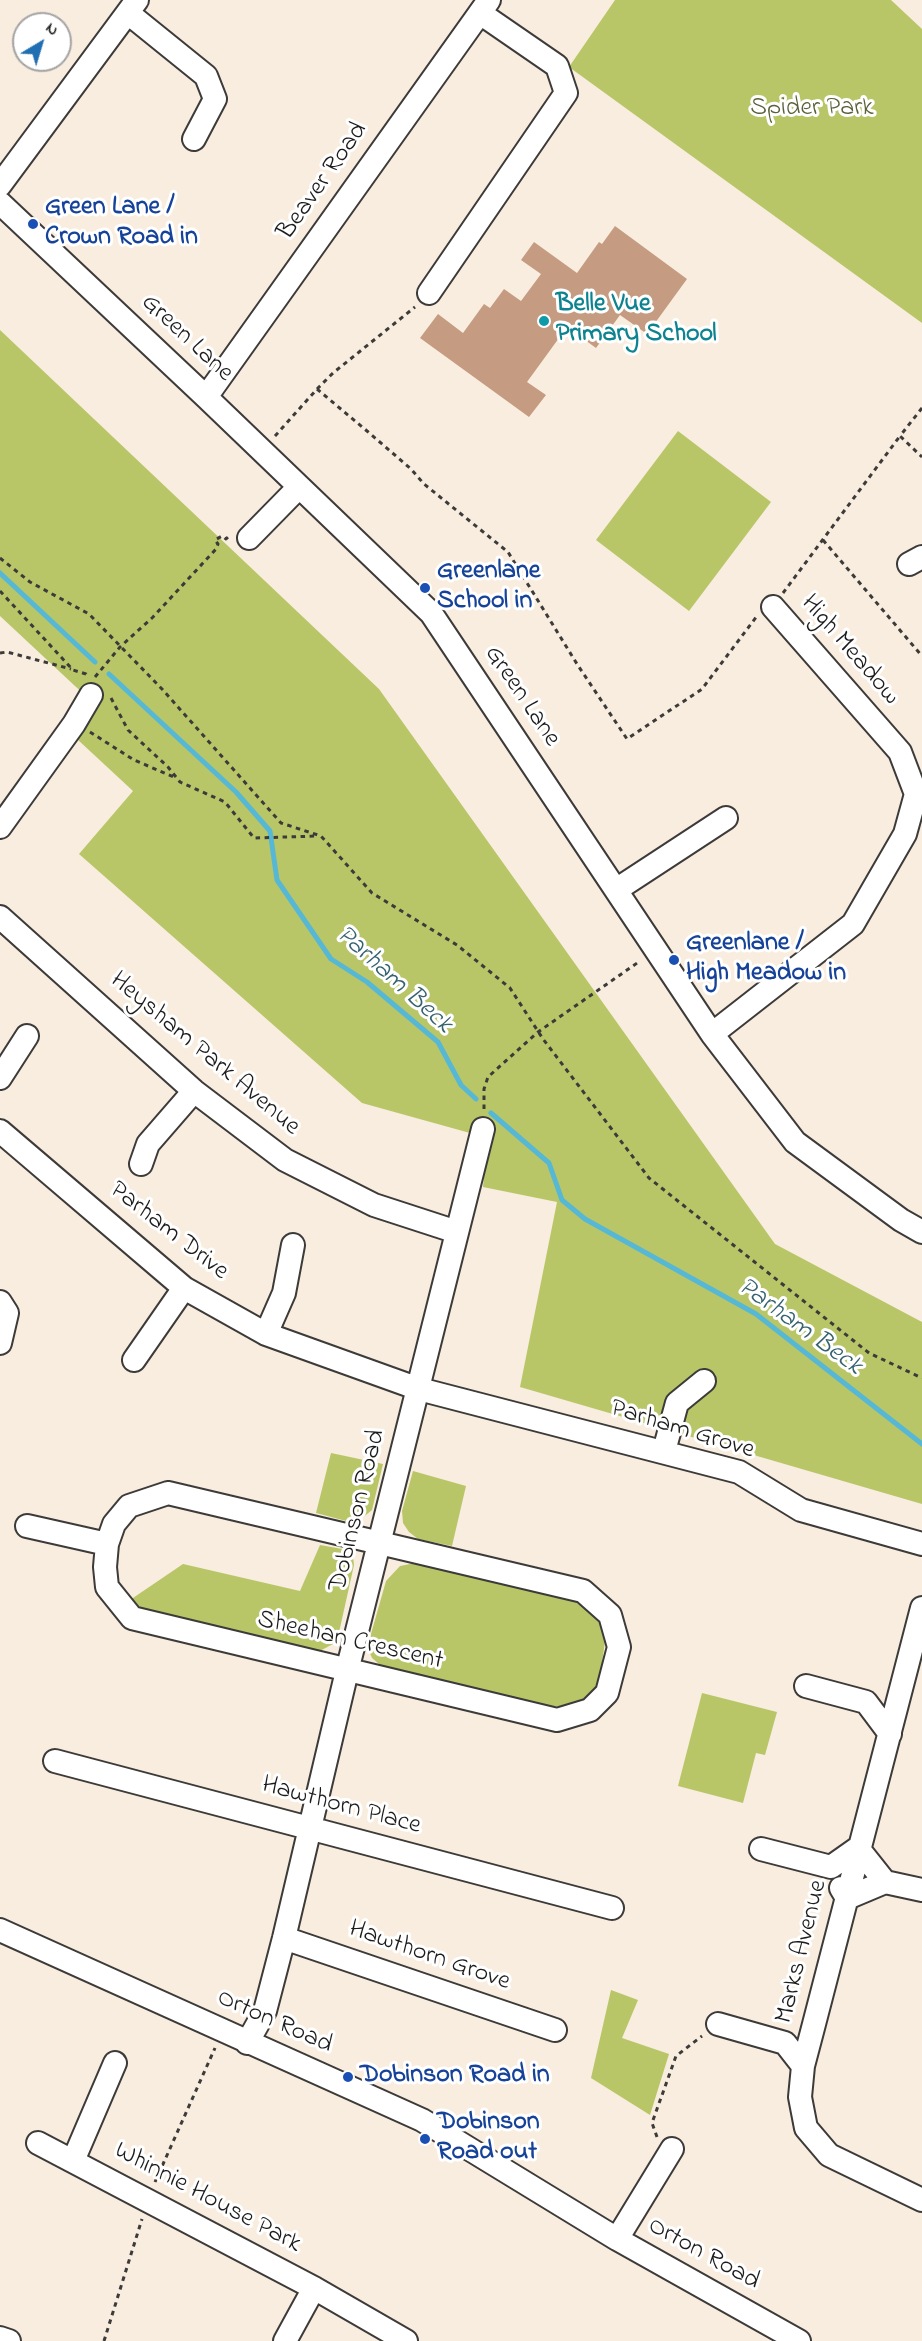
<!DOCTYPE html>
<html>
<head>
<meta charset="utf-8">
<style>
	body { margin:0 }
	#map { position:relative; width:922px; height:2341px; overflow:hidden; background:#f8edde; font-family:"Indie Flower",sans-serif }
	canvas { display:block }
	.north { position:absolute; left:12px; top:12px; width:60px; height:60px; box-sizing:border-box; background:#fff; border:2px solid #a4a4a4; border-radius:50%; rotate:38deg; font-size:16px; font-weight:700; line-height:24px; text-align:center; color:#1c1c1c }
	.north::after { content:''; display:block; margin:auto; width:21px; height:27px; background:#1f6fb2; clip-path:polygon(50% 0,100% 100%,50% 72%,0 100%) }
</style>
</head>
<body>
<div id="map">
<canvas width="922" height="2341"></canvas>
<div class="north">N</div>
</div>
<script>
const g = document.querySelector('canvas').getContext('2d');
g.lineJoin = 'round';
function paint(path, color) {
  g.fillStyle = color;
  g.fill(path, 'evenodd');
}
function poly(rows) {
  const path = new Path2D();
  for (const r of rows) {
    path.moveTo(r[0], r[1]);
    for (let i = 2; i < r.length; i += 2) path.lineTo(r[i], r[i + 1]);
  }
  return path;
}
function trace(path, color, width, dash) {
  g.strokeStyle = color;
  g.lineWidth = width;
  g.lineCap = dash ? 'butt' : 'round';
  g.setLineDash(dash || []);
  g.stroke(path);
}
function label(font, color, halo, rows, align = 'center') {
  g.font = font + ' "Indie Flower",sans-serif';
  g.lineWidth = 6;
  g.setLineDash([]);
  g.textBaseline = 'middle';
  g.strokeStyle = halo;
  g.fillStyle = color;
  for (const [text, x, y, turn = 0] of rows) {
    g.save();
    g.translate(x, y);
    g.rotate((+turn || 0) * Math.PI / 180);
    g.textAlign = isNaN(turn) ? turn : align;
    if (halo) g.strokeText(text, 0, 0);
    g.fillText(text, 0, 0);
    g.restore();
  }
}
const green = poly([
	[615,0,891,0,922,29,922,323,569,67],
	[0,330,379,689,775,1244,922,1322,922,1504,520,1387,557,1202,483,1187,488,1138,362,1103,79,854,133,791,77,739,90,700,0,616],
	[678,431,771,502,689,611,596,540],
	[331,1453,383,1464,372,1510,361,1519,350,1522,316,1513],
	[413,1471,466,1486,452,1546,418,1539,409,1532,403,1523,402,1511],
	[320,1545,348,1550,353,1557,354,1565,338,1637,333,1644,318,1652,137,1608,130,1600,183,1564,300,1591],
	[415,1563,584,1604,595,1612,606,1635,599,1683,590,1695,578,1703,548,1708,386,1670,372,1658,369,1651,369,1641,386,1581,400,1566],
	[702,1693,777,1712,765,1755,756,1753,743,1803,678,1786],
	[611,1990,638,2000,622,2038,669,2054,650,2115,591,2078]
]);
const stream = poly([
	[0,573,95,662],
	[109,674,236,792,270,831,277,880,331,959,367,982,438,1042,461,1085,476,1099],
	[491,1113,549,1163,562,1200,585,1219,756,1314,922,1444]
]);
const building = poly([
	[615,226,687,279,647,334,620,315,596,348,567,327,527,382,546,395,529,417,420,338,438,314,463,333,484,304,490,308,504,289,521,301,541,274,521,260,534,242,577,273,599,242,602,244]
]);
const path = poly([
	[317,389,333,373,415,307],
	[922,408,900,436,922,457],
	[275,436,317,389,367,431,411,469,424,484,508,552,577,664,627,739,702,689,757,616],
	[823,540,922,656],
	[0,558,30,582,89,614,162,689,281,823,321,836,372,893,457,945,510,988,543,1039,649,1178,869,1353,922,1378],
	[0,591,73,670,86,674,89,677],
	[783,593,900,436],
	[0,653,7,652,71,669],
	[95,677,120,647,153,617,216,549,218,544,215,540,222,536,226,539,230,535],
	[111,698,128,730,168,767,180,782,225,802,254,838,318,836],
	[90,732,134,760,174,777],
	[484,1109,484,1089,488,1077,538,1032,640,961],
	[657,2137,652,2123,676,2056,702,2036],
	[155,2182,215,2048],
	[104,2341,142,2219]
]);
const minor = poly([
	[128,13,206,76,215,99,194,139],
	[0,185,137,0],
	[0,203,206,397,431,613,712,1034,795,1142,901,1220,922,1232],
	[429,293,566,93,557,66,480,13],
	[206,397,489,0],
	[249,538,299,487],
	[909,564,922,557],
	[0,827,74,724,91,695],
	[616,890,726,818],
	[0,917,194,1091,285,1160,374,1205,457,1232],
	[712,1034,853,924,905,834,916,794,900,752,773,607],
	[0,1078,27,1036],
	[0,1131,184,1288,266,1334,419,1389,739,1472,801,1510,922,1544],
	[141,1164,148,1144,194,1091],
	[0,1302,7,1313,0,1343],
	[266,1334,284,1293,293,1245],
	[134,1360,184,1288],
	[664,1451,677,1403,704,1381],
	[168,1493,583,1591,610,1615,619,1647,607,1693,590,1710,557,1720,132,1618,107,1587,105,1567,107,1544,114,1524,129,1506,168,1493],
	[27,1526,107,1544],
	[922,1608,813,2028,803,2066,800,2097,806,2128,829,2155,922,2200],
	[806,1686,866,1702,890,1734],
	[55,1761,612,1908],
	[761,1849,831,1867,858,1848,885,1882],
	[841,1888,847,1898,885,1882,922,1890],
	[0,1930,422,2120,617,2239,799,2341],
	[284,1938,555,2030],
	[718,2024,785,2043,803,2066],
	[247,2043,265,2011,284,1938,347,1671,483,1129],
	[38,2143,314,2288,406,2341],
	[73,2161,115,2063],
	[617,2239,672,2149],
	[0,2338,9,2341],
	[285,2341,314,2288]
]);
const markers = [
	[33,224,6,"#1a4fb4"],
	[544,321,6,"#0f9aa8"],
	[425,588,6,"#1a4fb4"],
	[674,960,6,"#1a4fb4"],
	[348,2077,6,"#1a4fb4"],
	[425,2139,6,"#1a4fb4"]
];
const parkNames = [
	["Spider Park",812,110]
];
const streetNames = [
	["Beaver Road",324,182,-55],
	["Green Lane",186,339,43],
	["High Meadow",849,651,49],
	["Green Lane",521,697,56],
	["Heysham Park Avenue",204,1055,40],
	["Parham Drive",168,1232,38],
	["Parham Grove",682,1431,17],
	["Dobinson Road",359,1511,-76],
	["Sheehan Crescent",350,1642,13],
	["Hawthorn Place",341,1807,15],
	["Marks Avenue",803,1952,-76],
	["Hawthorn Grove",429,1957,19],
	["Orton Road",274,2023,24],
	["Whinnie House Park",207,2199,28],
	["Orton Road",703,2255,29]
];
const transitNames = [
	["Green Lane /",45,209],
	["Crown Road in",45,239],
	["Greenlane",437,573],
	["School in",437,603],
	["Greenlane /",686,945],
	["High Meadow in",686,975],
	["Dobinson Road in",360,2077],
	["Dobinson",437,2124],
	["Road out",437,2154]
];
const cultureNames = [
	["Belle Vue",556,306],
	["Primary School",556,336]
];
const waterNames = [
	["Parham Beck",393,981,42],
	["Parham Beck",799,1328,36]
];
paint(green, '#b8c668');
trace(stream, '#56b8d4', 5);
paint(building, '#c59c81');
trace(minor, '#3d3b39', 26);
trace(path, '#3d3b39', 3, [4.5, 4.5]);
trace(minor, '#fff', 22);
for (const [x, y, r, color] of markers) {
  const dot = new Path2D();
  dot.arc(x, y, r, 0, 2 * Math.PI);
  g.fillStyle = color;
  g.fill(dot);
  trace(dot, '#fff', 2);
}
label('26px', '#5a603a', '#fff', parkNames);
label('26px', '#1c1c1c', '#fff', streetNames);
label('bold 26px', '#164399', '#fff', transitNames, 'left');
label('bold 26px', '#0d838f', '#fff', cultureNames, 'left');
label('italic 27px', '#36626f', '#fff', waterNames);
</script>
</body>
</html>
